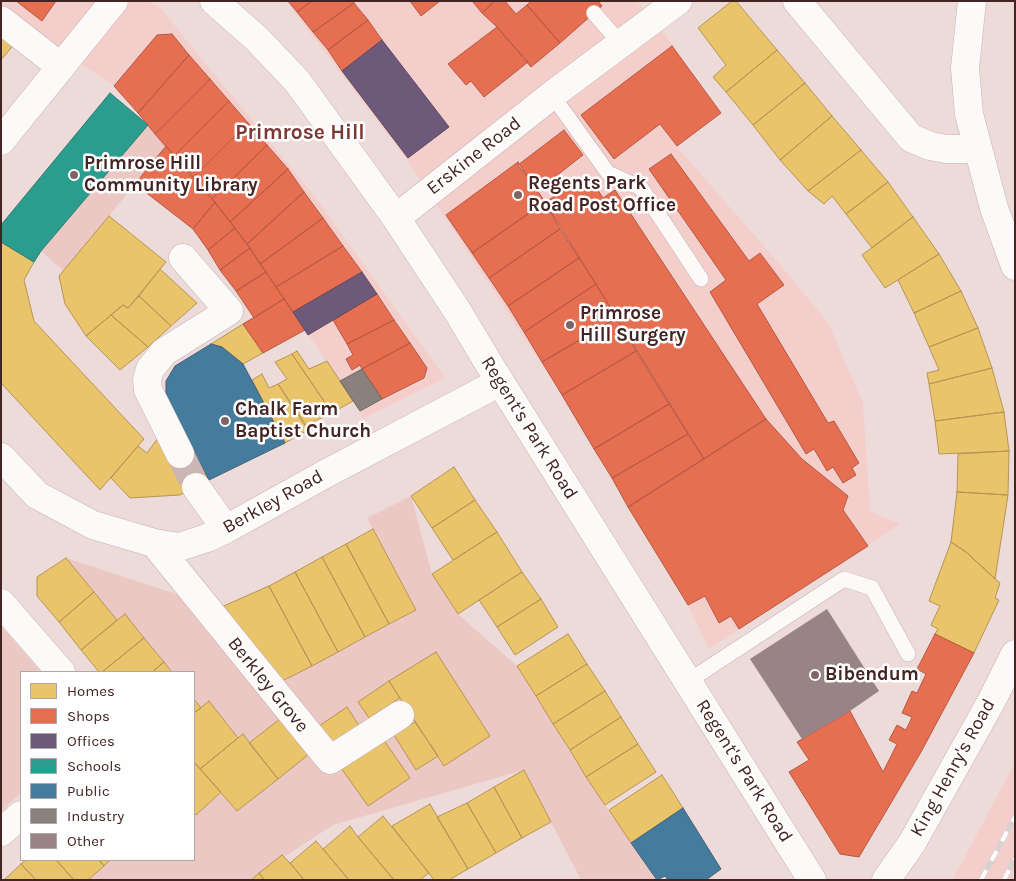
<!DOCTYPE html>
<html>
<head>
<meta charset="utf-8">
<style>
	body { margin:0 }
	#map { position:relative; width:1016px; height:881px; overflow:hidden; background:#eddbd9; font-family:Karla,sans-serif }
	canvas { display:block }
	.frame { position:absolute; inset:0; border:2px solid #422422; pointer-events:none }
	.legend { position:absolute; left:20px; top:671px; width:175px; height:190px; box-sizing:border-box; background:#fefefe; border:1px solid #b3a7a6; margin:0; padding:6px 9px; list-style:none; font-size:15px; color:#422422 }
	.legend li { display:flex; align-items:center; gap:10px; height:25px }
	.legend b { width:25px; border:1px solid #b3a7a6 }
</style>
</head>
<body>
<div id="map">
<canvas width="1016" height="881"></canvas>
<div class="frame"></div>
<ul class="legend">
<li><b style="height:14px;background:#e9c46a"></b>Homes</li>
<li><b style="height:14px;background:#e76f51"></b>Shops</li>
<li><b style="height:14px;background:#6d597a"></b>Offices</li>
<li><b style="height:14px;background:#2a9d8f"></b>Schools</li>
<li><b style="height:14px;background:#457b9d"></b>Public</li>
<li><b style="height:14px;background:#8a817c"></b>Industry</li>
<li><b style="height:14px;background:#988386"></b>Other</li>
</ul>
</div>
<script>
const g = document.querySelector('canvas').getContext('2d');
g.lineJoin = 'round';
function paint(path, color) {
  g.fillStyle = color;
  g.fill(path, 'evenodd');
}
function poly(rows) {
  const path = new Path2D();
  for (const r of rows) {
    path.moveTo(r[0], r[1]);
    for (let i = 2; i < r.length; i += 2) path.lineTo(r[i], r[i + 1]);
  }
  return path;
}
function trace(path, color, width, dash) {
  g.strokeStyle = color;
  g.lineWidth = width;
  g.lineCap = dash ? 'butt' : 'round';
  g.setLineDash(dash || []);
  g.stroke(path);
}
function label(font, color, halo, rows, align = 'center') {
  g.font = font + ' Karla,sans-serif';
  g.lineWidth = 5;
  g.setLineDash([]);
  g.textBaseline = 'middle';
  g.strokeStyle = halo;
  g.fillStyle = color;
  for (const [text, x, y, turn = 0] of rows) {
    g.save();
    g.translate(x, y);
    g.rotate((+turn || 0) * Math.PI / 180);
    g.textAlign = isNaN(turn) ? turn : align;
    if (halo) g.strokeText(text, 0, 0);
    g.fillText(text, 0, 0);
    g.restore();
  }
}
const built = poly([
	[1,1,148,1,161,9,319,202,445,378,362,419,360,411,276,287,166,146,138,113,114,86,1,10],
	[286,1,636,1,653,18,721,113,677,147,778,262,829,324,863,404,870,511,900,524,709,649,688,605,558,389,409,163],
	[1015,762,1015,880,953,880,957,872]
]);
const green = poly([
	[148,125,166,146,64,271,41,251],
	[411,496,432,574,458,614,517,666,605,805,657,880,581,880,524,770,333,825,249,880,88,880,110,860,194,860,194,817,221,792,237,811,308,754,280,719,249,743,238,738,209,702,201,708,194,699,194,672,172,672,125,614,117,620,66,558,219,608,258,649,278,683,416,610,367,518],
	[1,626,41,672,21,672,21,793,1,811]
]);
const homes = poly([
	[732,1,736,1,777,50,726,92,713,77,726,65,698,28,732,1],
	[1,30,16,42,1,60,1,30],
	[777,50,805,83,753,125,726,92,777,50],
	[805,83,832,116,780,160,753,125,805,83],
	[832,116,861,150,808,191,780,160,832,116],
	[861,150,888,182,846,214,832,196,824,204,808,191,861,150],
	[888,182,913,217,872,248,846,214,888,182],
	[109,216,166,262,128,308,123,305,86,336,65,304,59,276,109,216],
	[913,217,939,254,885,288,862,255,913,217],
	[1,242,34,262,24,280,34,321,144,439,100,490,1,383,1,242],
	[939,254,961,291,914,313,898,280,939,254],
	[160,269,197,303,171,326,139,296,160,269],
	[961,291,978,328,929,347,914,313,961,291],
	[139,296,171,326,148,347,111,315,123,305,128,308,139,296],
	[111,315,148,347,120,370,86,336,111,315],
	[243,324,263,353,243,364,222,347,211,344,243,324],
	[978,328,992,368,929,384,927,373,939,370,929,347,978,328],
	[297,351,309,369,327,361,353,401,332,413,292,354,297,351],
	[292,354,332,413,306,425,278,384,287,379,275,362,292,354],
	[992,368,1004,412,935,421,929,384,992,368],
	[262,374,269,388,278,384,308,430,285,443,252,380,262,374],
	[1004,412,1009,451,939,454,935,421,1004,412],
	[163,431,192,448,209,480,180,495,130,498,111,478,138,446,147,453,163,431],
	[1009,451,1008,495,957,492,958,454,1009,451],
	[454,467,475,500,432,528,411,496,454,467],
	[957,492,1008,495,995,579,966,552,951,542,957,492],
	[475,500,497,532,453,560,432,528,475,500],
	[373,529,416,610,389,624,346,544,373,529],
	[497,532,522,572,458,614,432,574,497,532],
	[951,542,966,552,1000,583,995,598,999,600,974,653,935,634,938,629,931,625,940,606,929,601,951,542],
	[346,544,389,624,365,637,322,557,346,544],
	[322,557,365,637,338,652,295,572,322,557],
	[66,558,94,592,59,622,37,596,37,577,66,558],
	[295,572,338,652,312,666,269,586,295,572],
	[522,572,541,599,497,627,479,600,522,572],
	[269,586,312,666,278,683,258,649,219,608,269,586],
	[94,592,117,620,81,650,59,622,94,592],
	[541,599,558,627,515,655,497,627,541,599],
	[125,614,144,638,102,672,99,672,81,650,125,614],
	[568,634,587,664,536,696,517,666,568,634],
	[144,638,164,662,152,672,102,672,144,638],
	[436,652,490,736,444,766,389,681,436,652],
	[164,662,172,672,152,672,164,662],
	[587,664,605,691,553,724,536,696,587,664],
	[389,681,400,698,369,718,358,702,389,681],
	[605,691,621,717,570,750,553,724,605,691],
	[194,699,201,708,194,713,194,699],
	[209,701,238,738,200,769,194,762,194,713,209,701],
	[347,707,363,732,335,750,319,726,347,707],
	[621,717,638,744,586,777,570,750,621,717],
	[280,719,308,755,278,779,249,743,280,719],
	[415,722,438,756,416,770,394,735,415,722],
	[243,734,278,779,237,811,200,769,243,734],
	[381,736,410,778,368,806,339,765,381,736],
	[638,744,656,772,605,805,586,777,638,744],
	[194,762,221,792,196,815,194,813,194,762],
	[524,770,551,822,522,838,494,787,524,770],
	[662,775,683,808,631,843,609,810,662,775],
	[494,787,522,838,496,853,467,803,494,787],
	[467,803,496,853,468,869,437,817,467,803],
	[430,804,468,869,449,880,434,880,392,826,430,804],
	[383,816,429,873,420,880,394,880,358,837,383,816],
	[350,826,358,837,394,880,349,880,323,849,350,826],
	[316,841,323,849,349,880,304,880,290,863,316,841],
	[282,855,290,863,304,880,264,880,259,873,282,855],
	[26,860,56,860,74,880,36,880,21,864,26,860],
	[56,860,99,860,104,866,88,880,74,880,56,860],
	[99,860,110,860,104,866,99,860],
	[21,864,36,880,4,880,21,864],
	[259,873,264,880,251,880,259,873]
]);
const shops = poly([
	[16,1,56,1,42,21,16,1],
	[288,1,312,1,297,12,288,1],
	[312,1,353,1,354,3,313,32,297,12,312,1],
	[410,1,440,1,421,16,410,1],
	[472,1,495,1,482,13,472,1],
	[495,1,505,1,516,14,527,5,560,43,531,67,497,27,482,13,495,1],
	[531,1,598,1,602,6,560,43,527,5,531,1],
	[354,3,368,20,328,50,313,32,354,3],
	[368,20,382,40,342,71,328,50,368,20],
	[497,27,528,62,484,97,471,81,466,85,448,64,497,27],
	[172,34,189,55,138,113,114,86,157,35,172,34],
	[672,46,721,113,677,146,660,124,614,159,581,115,672,46],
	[189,55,210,79,155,134,138,113,189,55],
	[210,79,229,101,174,156,155,134,210,79],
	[229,101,248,123,193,178,174,156,229,101],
	[248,123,267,145,212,199,193,178,248,123],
	[564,130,583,155,538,190,518,165,564,130],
	[267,145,288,169,230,222,212,199,267,145],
	[166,146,215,202,193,229,135,184,166,146],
	[671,154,749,261,760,253,784,285,757,304,828,423,834,421,859,463,852,468,856,475,843,483,833,467,827,471,814,449,806,454,710,292,726,280,649,169,671,154],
	[518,162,545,202,472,253,446,215,518,162],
	[288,169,304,192,247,244,230,222,288,169],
	[589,176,603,198,615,190,766,419,704,459,545,202,589,176],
	[304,192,323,218,260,264,247,244,304,192],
	[215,202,235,228,208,250,193,229,215,202],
	[545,202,560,229,489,278,472,253,545,202],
	[323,218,343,246,276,287,260,264,323,218],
	[235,228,250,248,220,270,208,250,235,228],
	[560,229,579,258,508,306,489,278,560,229],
	[343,246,362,272,293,312,276,287,343,246],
	[250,248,266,272,236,291,220,270,250,248],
	[579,258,596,284,524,332,508,306,579,258],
	[266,272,284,299,254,318,236,291,266,272],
	[596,284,617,318,542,362,524,332,596,284],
	[377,294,394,320,347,344,333,320,377,294],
	[284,299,305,330,263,353,243,324,284,299],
	[617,318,636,351,562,395,542,362,617,318],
	[394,320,410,343,362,369,360,365,352,370,346,359,353,355,347,344,394,320],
	[410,343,427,368,424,378,382,399,362,369,410,343],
	[636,351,669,404,594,449,562,395,636,351],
	[669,404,688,434,612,478,594,449,669,404],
	[766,419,802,459,848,496,843,510,868,546,739,629,731,616,719,623,705,596,688,605,628,507,766,419],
	[688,434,704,459,628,507,612,478,688,434],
	[935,634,974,653,921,752,859,857,840,854,789,772,809,760,797,742,850,711,883,772,897,744,889,740,897,725,906,730,912,717,902,713,912,691,917,693,926,674,917,669,935,634]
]);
const offices = poly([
	[382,40,449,127,408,158,342,71,382,40],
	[362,272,377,294,308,335,293,312,362,272]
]);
const schools = poly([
	[110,93,148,125,41,251,34,262,1,242,1,225,110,93]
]);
const public = poly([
	[211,344,222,347,243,364,285,443,209,480,166,399,166,381,175,366,211,344],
	[683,808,721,869,706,880,668,880,665,876,657,880,631,843,683,808]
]);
const industry = poly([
	[362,369,382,399,360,411,340,381,362,369]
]);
const building = poly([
	[827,609,879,691,850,711,802,739,750,659]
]);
const streetTunnel = poly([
	[180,454,196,487]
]);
const lane = poly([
	[594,13,621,44],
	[552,95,608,173,641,188,701,279],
	[687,682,844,579,872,588,908,654]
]);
const street = poly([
	[214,1,257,39,297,81,396,218,458,312,489,364,812,880],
	[797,1,911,138,930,146,946,149,977,149],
	[972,1,965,68,969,114,994,208,1015,266],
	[1,20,61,67],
	[1,141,114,1],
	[396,218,552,95,678,1],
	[180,454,148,390,147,380,150,369,164,352,229,311,183,258],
	[1,457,37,495,93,525,154,543,179,547,207,538,226,529,327,473,500,382],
	[196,487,226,529],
	[154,543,330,760,400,715],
	[1,603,61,672],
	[1,832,21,815],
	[886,880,912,843,992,700,1015,654]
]);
const rail = poly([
	[981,880,1015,817],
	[1004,880,1015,859]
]);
const markers = [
	[74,175,5,"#7e6462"],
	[518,195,5,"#7e6462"],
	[570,325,5,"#7e6462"],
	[225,421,5,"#7e6462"],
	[815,675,5,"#7e6462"]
];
const streetNames = [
	["Erskine Road",474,156,-38],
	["Regent's Park Road",529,428,58],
	["Berkley Road",273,502,-29],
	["Berkley Grove",268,685,51],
	["King Henry's Road",953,768,-61],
	["Regent's Park Road",744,771,58]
];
const poiNames = [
	["Primrose Hill",84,164],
	["Community Library",84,186],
	["Regents Park",528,184],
	["Road Post Office",528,206],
	["Primrose",580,314],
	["Hill Surgery",580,336],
	["Chalk Farm",235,410],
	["Baptist Church",235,432],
	["Bibendum",825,675]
];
const quarterNames = [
	["Primrose Hill",300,133]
];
paint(built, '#f4cecb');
paint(green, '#ecc8c5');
paint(homes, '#e9c46a');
trace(homes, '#b79454', 1);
paint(shops, '#e76f51');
trace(shops, '#b65843', 1);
paint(offices, '#6d597a');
trace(offices, '#604960', 1);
paint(schools, '#2a9d8f');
trace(schools, '#31796e', 1);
paint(public, '#457b9d');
trace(public, '#446178', 1);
paint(industry, '#8a817c');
trace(industry, '#746561', 1);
paint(building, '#988386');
trace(streetTunnel, '#cbb6b4', 28, [28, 14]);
trace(lane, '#c7b1af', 16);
trace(street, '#c7b1af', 29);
trace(lane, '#fcfaf9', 15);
trace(street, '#fcfaf9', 28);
trace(rail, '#d8d2d1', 5.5);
trace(rail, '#fefefe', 4, [11]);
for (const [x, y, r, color] of markers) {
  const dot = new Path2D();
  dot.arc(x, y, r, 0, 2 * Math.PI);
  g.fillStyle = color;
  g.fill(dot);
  trace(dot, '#fefefe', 2);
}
label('19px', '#422422', '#fefefe', streetNames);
label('bold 19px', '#422422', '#fefefe', poiNames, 'left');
label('bold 21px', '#7b3936', '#fefefe', quarterNames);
</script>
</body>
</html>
